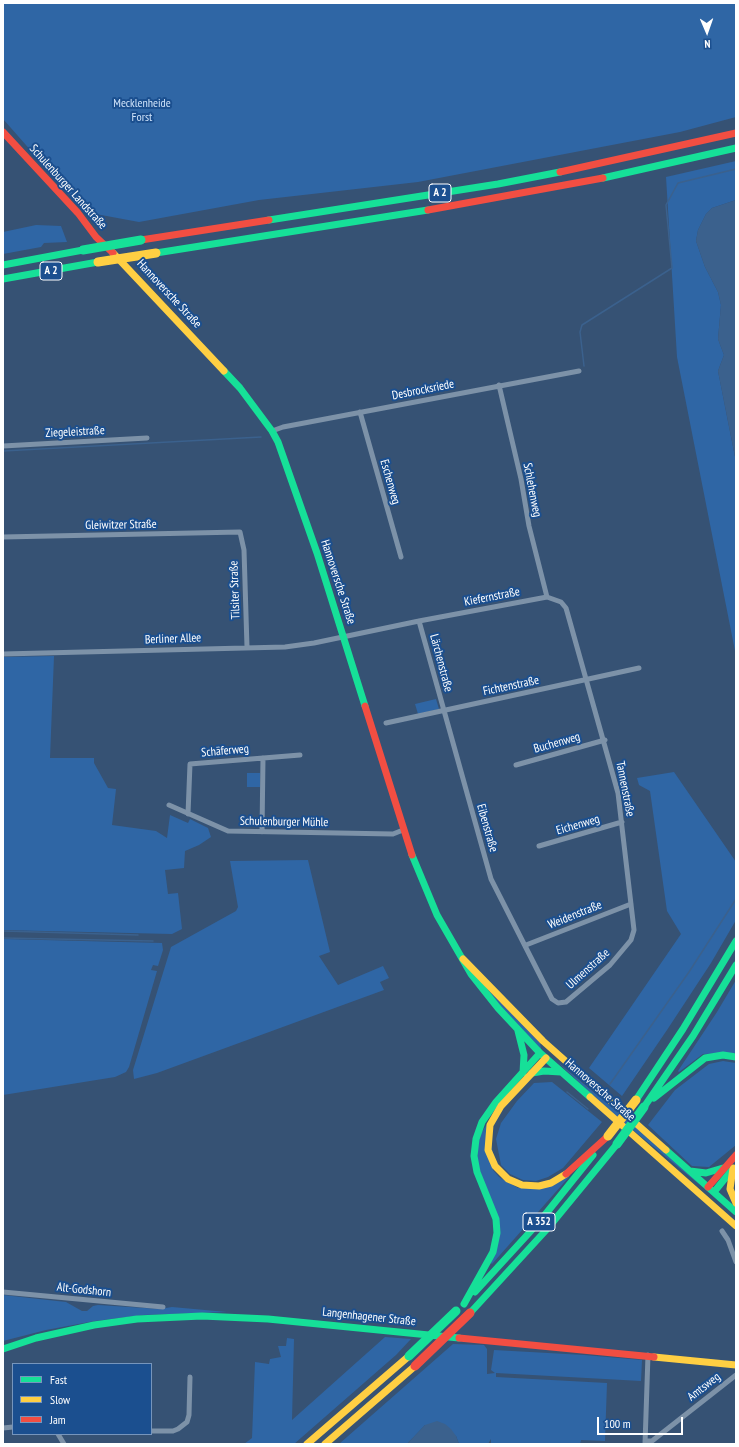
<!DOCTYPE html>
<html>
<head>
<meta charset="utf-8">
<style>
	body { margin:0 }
	#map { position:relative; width:739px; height:1447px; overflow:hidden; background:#365274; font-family:"PT Sans Narrow",sans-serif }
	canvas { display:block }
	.frame { position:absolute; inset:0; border:4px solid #fff; pointer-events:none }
	.legend { position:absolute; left:12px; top:1363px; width:140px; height:72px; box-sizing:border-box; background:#1b4f8f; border:1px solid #7695bc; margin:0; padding:5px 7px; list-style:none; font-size:12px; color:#fff }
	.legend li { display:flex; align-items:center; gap:8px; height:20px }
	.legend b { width:20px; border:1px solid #7695bc }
	.north { position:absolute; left:687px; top:12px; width:40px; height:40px; -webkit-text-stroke:3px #1b4f8f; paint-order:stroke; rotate:178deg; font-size:11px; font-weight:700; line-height:16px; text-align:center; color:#fff }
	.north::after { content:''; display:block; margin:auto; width:14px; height:18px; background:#fff; clip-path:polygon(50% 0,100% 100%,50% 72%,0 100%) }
	.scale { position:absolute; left:597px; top:1417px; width:86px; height:18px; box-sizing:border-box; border:2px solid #fff; border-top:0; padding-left:5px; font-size:12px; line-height:14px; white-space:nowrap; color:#fff; -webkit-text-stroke:3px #1b4f8f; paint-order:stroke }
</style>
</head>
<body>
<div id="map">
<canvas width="739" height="1447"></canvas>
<div class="frame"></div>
<ul class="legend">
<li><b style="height:5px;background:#16e098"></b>Fast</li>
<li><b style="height:5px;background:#ffcf43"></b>Slow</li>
<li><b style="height:5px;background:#f24e42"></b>Jam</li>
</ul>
<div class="north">N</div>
<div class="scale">100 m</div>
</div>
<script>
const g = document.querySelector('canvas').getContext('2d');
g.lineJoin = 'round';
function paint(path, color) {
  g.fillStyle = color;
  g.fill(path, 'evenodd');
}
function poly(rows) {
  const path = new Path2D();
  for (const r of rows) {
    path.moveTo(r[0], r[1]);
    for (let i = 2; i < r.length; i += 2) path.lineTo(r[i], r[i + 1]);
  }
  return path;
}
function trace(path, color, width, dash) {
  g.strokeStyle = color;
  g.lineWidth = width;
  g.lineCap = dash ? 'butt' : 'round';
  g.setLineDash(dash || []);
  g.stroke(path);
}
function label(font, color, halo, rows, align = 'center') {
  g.font = font + ' "PT Sans Narrow",sans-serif';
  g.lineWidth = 4;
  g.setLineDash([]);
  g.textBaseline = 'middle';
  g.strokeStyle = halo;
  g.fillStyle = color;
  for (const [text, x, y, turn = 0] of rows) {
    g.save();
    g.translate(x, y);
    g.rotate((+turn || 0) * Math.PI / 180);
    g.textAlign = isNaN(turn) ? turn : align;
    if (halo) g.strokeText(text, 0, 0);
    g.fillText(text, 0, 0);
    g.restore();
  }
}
const green = poly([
	[3,3,736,3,736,117,680,132,418,182,259,200,139,222,85,212,3,119],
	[736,161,736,200,712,208,706,214,698,230,696,241,705,267,718,292,721,305,718,339,724,355,718,371,736,462,736,656,677,357,666,177],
	[36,225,61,226,67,242,44,243,41,247,3,254,3,232],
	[54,656,50,758,94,758,94,763,108,788,116,789,112,825,156,831,167,838,170,815,188,823,190,819,208,828,211,837,199,845,185,851,184,868,165,870,168,894,178,893,182,929,172,934,3,930,3,657],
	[436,699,439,709,418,714,415,704],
	[674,772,736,862,736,920,711,963,667,1030,622,1096,589,1068,681,934,667,911,650,791,639,785,637,778],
	[247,773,260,773,260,787,247,787],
	[308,860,330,952,319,956,338,985,383,966,389,978,380,982,384,990,157,1073,134,1079,133,1070,171,947,236,911,238,907,230,861],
	[3,939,162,943,163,950,158,966,153,965,151,970,157,971,129,1067,126,1072,115,1077,3,1095],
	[736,980,736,1053,703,1054,679,1072,678,1071,717,1012],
	[485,986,537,1040,540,1043,541,1049,497,1002],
	[554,1059,650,1139,700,1185,611,1112],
	[723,1061,736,1063,736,1145,709,1167,692,1166,648,1125,675,1090,709,1064],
	[552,1082,602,1122,563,1168,548,1177,536,1181,523,1180,510,1174,501,1165,496,1139,501,1123,517,1101,534,1083],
	[491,1118,493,1170,499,1177,518,1188,569,1177,492,1264,490,1262,498,1240,477,1159,478,1138],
	[3,1295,66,1302,82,1311,87,1311,93,1306,98,1305,160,1309,172,1307,227,1312,143,1315,95,1321,46,1330,3,1341],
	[385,1337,411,1339,396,1355,294,1444,244,1444,252,1438,255,1362,269,1364,270,1359,281,1357,278,1346,286,1346,287,1338,294,1339,292,1420],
	[453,1344,484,1345,487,1349,487,1374,495,1373,491,1370,494,1350,584,1355,642,1360,641,1381,496,1373,496,1377,607,1383,605,1441,581,1440,580,1444,491,1444,491,1439,488,1444,459,1444,456,1436,425,1425,407,1444,339,1444]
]);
const water = poly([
	[736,200,736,462,718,371,724,355,718,339,721,305,718,292,705,267,696,241,698,230,706,214,712,208],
	[437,1421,445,1424,451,1429,456,1436,459,1444,407,1444,425,1425]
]);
const stream = poly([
	[584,366,580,332,582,325,672,268,666,205,678,183,736,169],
	[3,451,261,437],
	[3,931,138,935],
	[3,938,153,941],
	[610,1084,689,972,736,899],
	[567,1092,588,1109]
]);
const street = poly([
	[499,385,521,479,529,526,547,597],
	[360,412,401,557],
	[272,431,283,427,579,371],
	[3,446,147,438],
	[3,537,240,532,244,550,247,647],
	[3,654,285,647,314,643,419,621,547,597,561,602,566,608,568,615,618,793,634,930,631,940,610,965,566,1002,558,1003,552,999,491,879,419,621],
	[386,723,639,668],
	[516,765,605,740],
	[169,805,228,831,393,834,403,830],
	[188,814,190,764,300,755],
	[262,832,263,758],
	[539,846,622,822],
	[526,945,631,904],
	[722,1231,728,1240,736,1262],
	[3,1292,163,1307],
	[3,1428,13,1427],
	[151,1431,173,1431,178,1429,187,1422,189,1415,190,1377],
	[58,1434,64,1444],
	[645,1441,652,1441,736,1375],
	[645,1444,648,1355]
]);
const fast = poly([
	[603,178,736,148],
	[269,220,498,184,560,172],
	[156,253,428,210],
	[3,265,83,250],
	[3,279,98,262],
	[224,371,240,388,272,431,278,442,317,553,365,706],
	[412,855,437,915,471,974,498,1008,540,1053,590,1097],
	[518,1031,524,1055,523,1073],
	[532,1073,544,1071,561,1072],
	[654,1098,705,1058,723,1055,736,1057],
	[636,1100,683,1029,736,941],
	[644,1107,693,1036,736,965],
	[666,1150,736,1212],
	[690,1171,706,1173,723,1168],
	[714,1192,731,1171],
	[475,1292,540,1221,593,1155],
	[464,1304,493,1252,497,1233,496,1219,477,1172,474,1156,476,1139,482,1122,496,1102,540,1053],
	[470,1313,548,1228,617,1144],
	[3,1349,36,1338,94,1325,137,1319,202,1316,268,1319,459,1338]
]);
const slow = poly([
	[113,253,224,371],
	[463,959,543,1041,666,1150],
	[546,1058,501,1106,490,1125,488,1150,495,1166,508,1179,522,1185,539,1186,551,1183,566,1174],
	[590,1097,736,1226],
	[733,1168,730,1189,736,1203],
	[654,1357,736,1365],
	[307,1444,409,1356],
	[325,1444,415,1366]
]);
const jam = poly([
	[3,132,78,213,96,237,113,253],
	[560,172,736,133],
	[428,210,603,178],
	[141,240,269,220],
	[365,706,412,855],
	[566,1174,608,1136],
	[708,1187,736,1155],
	[459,1338,654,1357]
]);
const fastBridge = poly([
	[83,250,141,240],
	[617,1144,644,1107],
	[409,1356,456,1311]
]);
const slowBridge = poly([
	[98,262,156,253],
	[608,1136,636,1100]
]);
const jamBridge = poly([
	[415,1366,470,1313]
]);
const shields = [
	[440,193,22],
	[51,271,22],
	[539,1222,32]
];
const shieldNames = [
	["A 2",440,193],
	["A 2",51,271],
	["A 352",539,1222]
];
const parkNames = [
	["Mecklenheide",142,104],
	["Forst",142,118]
];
const streetNames = [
	["Schulenburger Landstraße",68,187,48],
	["Hannoversche Straße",169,294,47],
	["Desbrocksriede",423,390,-11],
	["Ziegeleistraße",75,432,-3],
	["Eschenweg",390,482,74],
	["Schlehenweg",532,490,79],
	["Gleiwitzer Straße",121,525,-1],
	["Hannoversche Straße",338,582,72],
	["Tilsiter Straße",235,590,-92],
	["Kiefernstraße",492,597,-11],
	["Berliner Allee",173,639,-2],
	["Lärchenstraße",441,663,75],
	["Fichtenstraße",511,686,-12],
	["Buchenweg",557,743,-16],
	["Schäferweg",225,751,-5],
	["Tannenstraße",625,789,79],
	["Schulenburger Mühle",284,822,1],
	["Eichenweg",578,825,-16],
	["Eibenstraße",487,828,74],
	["Weidenstraße",575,915,-22],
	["Ulmenstraße",588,969,-42],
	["Hannoversche Straße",600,1090,41],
	["Alt-Godshorn",84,1290,6],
	["Langenhagener Straße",369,1317,6],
	["Amtsweg",704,1387,-38]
];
paint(green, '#2f66a5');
paint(water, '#3b618d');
trace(stream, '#3b618d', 1.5);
trace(street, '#7d92a8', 5);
trace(fast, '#16e098', 7);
trace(slow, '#ffcf43', 7);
trace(jam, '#f24e42', 7);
trace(fastBridge, '#16e098', 9);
trace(slowBridge, '#ffcf43', 9);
trace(jamBridge, '#f24e42', 9);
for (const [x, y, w] of shields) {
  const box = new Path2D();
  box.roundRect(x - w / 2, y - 9, w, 18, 3);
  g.fillStyle = '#1b4f8f';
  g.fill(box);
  trace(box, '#fff', 1);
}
label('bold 11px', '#fff', null, shieldNames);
label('12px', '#cfe3fa', '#1b4f8f', parkNames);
label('12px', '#fff', '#1b4f8f', streetNames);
</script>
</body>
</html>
